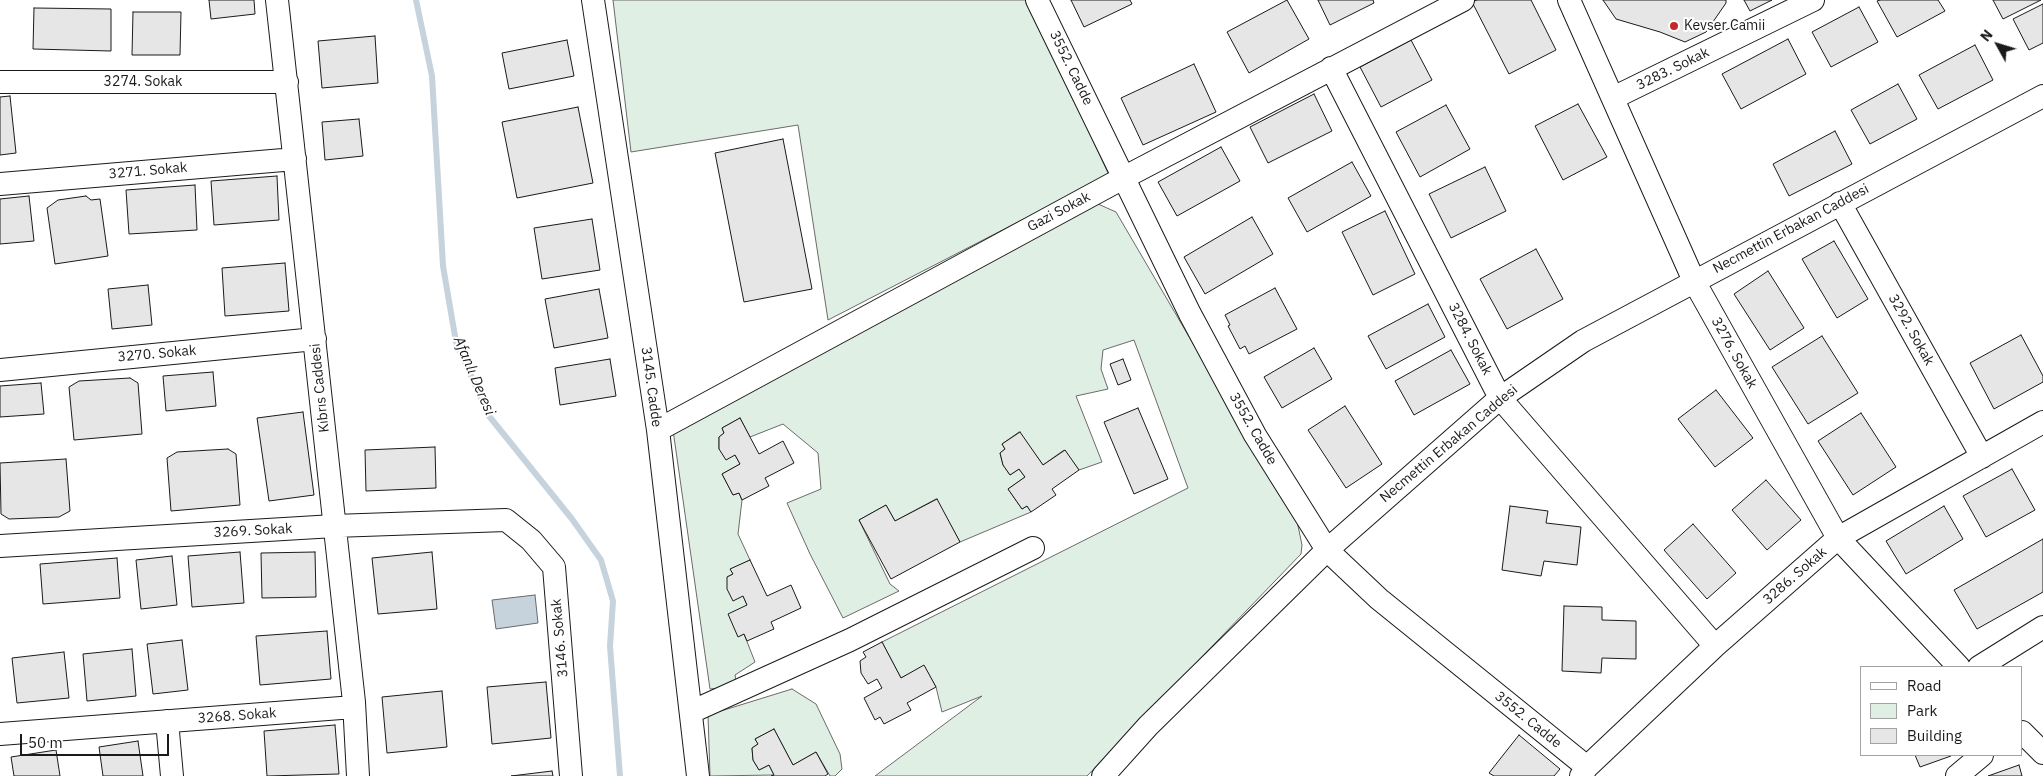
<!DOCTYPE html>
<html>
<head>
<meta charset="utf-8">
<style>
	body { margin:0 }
	#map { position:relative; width:2043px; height:776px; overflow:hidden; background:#fff; font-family:"IBM Plex Sans",sans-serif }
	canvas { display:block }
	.legend { position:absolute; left:1860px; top:666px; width:162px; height:90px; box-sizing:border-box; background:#fff; border:1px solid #a3a3a3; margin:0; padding:6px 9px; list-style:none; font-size:15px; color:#1a1a1a }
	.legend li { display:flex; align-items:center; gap:10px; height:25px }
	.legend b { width:25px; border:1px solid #a3a3a3 }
	.north { position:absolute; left:1973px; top:20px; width:50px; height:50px; -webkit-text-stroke:4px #fff; paint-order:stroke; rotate:309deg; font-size:14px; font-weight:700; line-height:20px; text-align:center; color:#1a1a1a }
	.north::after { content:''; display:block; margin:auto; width:18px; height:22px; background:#1a1a1a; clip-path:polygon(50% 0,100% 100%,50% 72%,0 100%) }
	.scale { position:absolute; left:20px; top:734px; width:149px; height:22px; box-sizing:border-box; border:2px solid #1a1a1a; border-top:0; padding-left:6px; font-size:15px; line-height:18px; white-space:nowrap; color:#1a1a1a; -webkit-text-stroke:4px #fff; paint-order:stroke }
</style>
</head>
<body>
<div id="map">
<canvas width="2043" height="776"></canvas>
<ul class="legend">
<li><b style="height:6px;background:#fff"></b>Road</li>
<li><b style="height:14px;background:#e0efe3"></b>Park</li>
<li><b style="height:14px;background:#e6e6e6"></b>Building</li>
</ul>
<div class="north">N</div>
<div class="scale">50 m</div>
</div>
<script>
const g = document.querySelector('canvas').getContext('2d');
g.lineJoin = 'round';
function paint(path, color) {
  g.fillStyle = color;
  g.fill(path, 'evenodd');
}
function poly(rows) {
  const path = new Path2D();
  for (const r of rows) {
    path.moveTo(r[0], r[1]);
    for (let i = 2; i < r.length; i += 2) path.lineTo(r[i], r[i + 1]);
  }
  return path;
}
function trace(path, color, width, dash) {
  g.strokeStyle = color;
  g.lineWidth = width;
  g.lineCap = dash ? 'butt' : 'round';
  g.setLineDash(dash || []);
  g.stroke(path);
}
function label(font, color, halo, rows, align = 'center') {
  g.font = font + ' "IBM Plex Sans",sans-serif';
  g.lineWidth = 4;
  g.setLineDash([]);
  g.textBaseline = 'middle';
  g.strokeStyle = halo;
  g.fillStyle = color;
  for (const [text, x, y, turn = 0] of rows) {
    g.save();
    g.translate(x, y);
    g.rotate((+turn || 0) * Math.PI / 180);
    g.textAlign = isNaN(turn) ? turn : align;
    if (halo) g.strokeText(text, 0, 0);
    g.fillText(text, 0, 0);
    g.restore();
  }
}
const green = poly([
	[613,0,1028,0,1109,175,828,320,798,125,631,152,613,0],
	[1098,204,1116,212,1297,521,1302,545,1301,554,1087,776,875,776,982,696,942,712,936,687,924,666,901,678,882,642,1188,488,1134,340,1103,350,1101,369,1108,389,1076,396,1102,462,1079,470,1064,450,1043,465,1019,432,1002,444,1005,449,1000,453,1003,465,1010,475,1019,469,1025,477,1008,489,1022,509,1027,506,1031,512,960,542,936,499,895,521,886,505,859,520,890,584,899,591,843,618,810,554,787,503,821,489,818,453,783,424,750,437,740,418,722,428,724,433,719,437,719,449,735,455,740,464,722,474,733,495,739,493,742,500,738,534,750,560,731,569,733,574,727,577,743,596,747,605,739,636,744,634,755,662,735,675,737,686,710,689,673,430,1098,204],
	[792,689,816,704,840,754,842,769,835,776,830,776,816,752,793,765,774,729,755,739,758,744,752,748,753,760,759,770,769,765,774,775,710,776,708,715,792,689]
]);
const water = poly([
	[535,595,538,623,496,629,492,600,535,595]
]);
const stream = poly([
	[416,0,432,76,443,266,456,342,489,416,572,519,601,560,613,601,610,646,620,776]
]);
const building = poly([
	[209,0,254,0,255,14,211,19,209,0],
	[1071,0,1130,0,1132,4,1084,27,1071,0],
	[1287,0,1309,39,1249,73,1227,32,1287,0],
	[1318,0,1373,0,1374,3,1330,25,1318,0],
	[1477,0,1531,0,1556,50,1509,74,1472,2,1477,0],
	[1603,0,1726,0,1726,3,1706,32,1685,42,1660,32,1616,19,1603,0],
	[1744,0,1772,0,1750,11,1744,0],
	[1880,0,1938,0,1945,11,1897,37,1877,1,1880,0],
	[1993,0,2041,0,2003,19,1993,0],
	[2043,4,2043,43,2029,50,2013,19,2043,4],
	[1859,7,1878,42,1831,67,1812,32,1859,7],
	[34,8,111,9,111,51,33,49,34,8],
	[133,12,181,12,180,55,132,55,133,12],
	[375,36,378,83,322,88,318,41,375,36],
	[1788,39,1806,74,1741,109,1722,74,1788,39],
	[567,40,574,76,509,89,502,53,567,40],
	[1411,40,1432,80,1381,107,1360,67,1411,40],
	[1975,45,1993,80,1938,109,1919,75,1975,45],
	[1194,64,1216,112,1143,145,1121,98,1194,64],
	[1898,84,1917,119,1870,144,1851,110,1898,84],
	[1314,94,1332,131,1268,163,1250,127,1314,94],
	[10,96,16,153,0,155,0,97,10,96],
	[1578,104,1607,157,1563,180,1535,126,1578,104],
	[1446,105,1470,149,1420,177,1396,132,1446,105],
	[578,107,593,183,517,198,502,122,578,107],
	[359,119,363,156,325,160,322,122,359,119],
	[1835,131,1852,164,1789,196,1773,164,1835,131],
	[783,139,812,289,744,302,715,153,783,139],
	[1221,147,1240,181,1177,216,1158,182,1221,147],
	[1352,162,1371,196,1307,232,1288,198,1352,162],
	[1485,167,1506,211,1451,238,1429,194,1485,167],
	[277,176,279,220,214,225,211,181,277,176],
	[195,185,197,230,129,234,126,190,195,185],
	[29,196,34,241,0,244,0,199,29,196],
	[86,196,91,200,100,199,108,256,55,264,47,208,58,200,86,196],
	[1385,211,1415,274,1373,295,1342,232,1385,211],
	[1252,217,1273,254,1205,294,1184,257,1252,217],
	[592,219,600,270,542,279,534,228,592,219],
	[1834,241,1868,299,1837,318,1802,259,1834,241],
	[1536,249,1563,299,1507,329,1480,279,1536,249],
	[285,263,289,311,225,316,222,268,285,263],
	[1768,271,1804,328,1770,350,1734,294,1768,271],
	[148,285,152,325,112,329,108,289,148,285],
	[1275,288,1297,329,1249,354,1245,346,1240,349,1228,326,1230,325,1225,315,1275,288],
	[599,289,608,338,554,348,545,299,599,289],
	[1428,304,1445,337,1386,369,1368,336,1428,304],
	[2021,335,2043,376,2043,382,1994,409,1970,363,2021,335],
	[1822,336,1858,393,1808,424,1772,367,1822,336],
	[1314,348,1332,379,1282,408,1264,377,1314,348],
	[1451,350,1470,384,1414,415,1395,381,1451,350],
	[610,359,616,396,560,405,555,368,610,359],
	[1123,359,1131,380,1118,385,1110,364,1123,359],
	[213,372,216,406,166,411,163,376,213,372],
	[130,378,138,383,142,434,74,440,69,387,79,381,130,378],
	[41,383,44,414,0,417,0,386,41,383],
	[1716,390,1753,438,1715,467,1678,419,1716,390],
	[1345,406,1382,464,1346,488,1308,430,1345,406],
	[1138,408,1168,479,1134,494,1104,422,1138,408],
	[303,412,314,495,269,501,257,418,303,412],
	[1861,413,1896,467,1853,495,1818,441,1861,413],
	[740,418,759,454,783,441,794,463,765,478,769,486,742,500,739,493,733,495,722,474,740,464,735,455,726,460,719,449,719,437,724,433,722,428,740,418],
	[1020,432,1043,465,1065,450,1079,470,1052,489,1056,495,1031,512,1027,506,1022,509,1008,489,1025,477,1019,469,1010,475,1003,465,1000,453,1005,449,1002,444,1020,432],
	[435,447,436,488,366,491,365,450,435,447],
	[228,449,236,454,240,505,171,511,167,458,177,452,228,449],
	[66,459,70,511,59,517,9,519,1,514,0,463,66,459],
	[2012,469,2035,510,1986,537,1963,496,2012,469],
	[1766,480,1801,520,1767,550,1732,510,1766,480],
	[937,499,960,542,891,579,859,520,886,505,895,521,937,499],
	[1510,506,1548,511,1546,523,1581,527,1577,565,1544,561,1541,576,1502,570,1510,506],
	[1944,506,1963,539,1906,574,1886,541,1944,506],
	[1693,524,1736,573,1707,599,1664,550,1693,524],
	[2043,539,2043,592,1977,629,1954,590,2043,539],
	[240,552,244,603,192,607,188,556,240,552],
	[315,552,316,597,262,598,261,553,315,552],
	[432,552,437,609,378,614,372,558,432,552],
	[172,556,177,605,141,609,136,560,172,556],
	[117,558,120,598,43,604,40,564,117,558],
	[750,560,767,596,791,585,801,608,771,622,774,629,747,641,744,634,738,637,728,614,747,605,743,596,733,601,727,589,727,577,733,574,730,569,750,560],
	[1564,606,1602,607,1602,620,1636,621,1636,659,1602,658,1601,673,1562,671,1564,606],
	[327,631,331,679,260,685,256,636,327,631],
	[182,640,188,690,153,694,147,644,182,640],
	[882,642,901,678,924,665,936,687,907,703,911,710,884,724,880,717,875,720,864,698,882,688,877,679,868,684,861,673,860,661,866,657,863,652,882,642],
	[132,649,136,696,87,701,83,654,132,649],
	[64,652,69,698,17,703,12,658,64,652],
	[546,682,551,738,492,744,487,687,546,682],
	[442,691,447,747,387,753,382,697,442,691],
	[335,725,339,774,267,776,264,731,335,725],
	[774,729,793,765,816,752,828,774,825,776,771,776,774,775,769,765,759,770,753,760,752,748,758,744,755,739,774,729],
	[1519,735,1560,769,1554,776,1494,776,1489,773,1519,735],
	[138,741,143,776,103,776,99,747,138,741],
	[56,750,60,776,14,776,11,757,56,750],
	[1915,755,1951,755,1951,756,1920,767,1915,755],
	[2019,765,2022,776,1988,776,2019,765],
	[552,771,553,776,511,776,552,771]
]);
const minor = poly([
	[277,0,354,702,358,776],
	[593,0,658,430,698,776],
	[1037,0,1190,314,1255,435,1327,550,1379,599,1587,767],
	[1569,0,1694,281,1838,538,1959,667],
	[1331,68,1500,398,1715,646],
	[0,82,287,82],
	[1613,98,1813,0],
	[0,184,295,159],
	[1840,203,1982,457],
	[0,370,315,339],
	[658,430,1125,177,1463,0],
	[0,546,334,526,506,520,531,540,554,567,571,776],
	[1979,667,2043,627],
	[691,712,850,640,1033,548],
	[167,721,172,776],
	[2022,732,2043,753],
	[0,734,354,707],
	[1103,776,1148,726,1327,550,1500,398,1583,341,2043,96],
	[1581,776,1587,767,1715,646,1838,538,2043,422],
	[1957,776,1982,755]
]);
const markers = [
	[1674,26,5,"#c62828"]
];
const poiNames = [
	["Kevser Camii",1684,26]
];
const streetNames = [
	["3552. Cadde",1071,68,64],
	["3283. Sokak",1673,69,-26],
	["3274. Sokak",143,82],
	["3271. Sokak",148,171,-5],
	["Gazi Sokak",1059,212,-28],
	["Necmettin Erbakan Caddesi",1791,229,-28],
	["3292. Sokak",1911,330,61],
	["3284. Sokak",1470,339,63],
	["3276. Sokak",1734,353,61],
	["3270. Sokak",157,354,-5],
	["3145. Cadde",651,387,82],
	["Kıbrıs Caddesi",320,388,-96],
	["3552. Cadde",1253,429,60],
	["Necmettin Erbakan Caddesi",1449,444,-40],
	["3269. Sokak",253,531,-3],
	["3286. Sokak",1795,576,-41],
	["3146. Sokak",560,638,-95],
	["3268. Sokak",237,716,-4],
	["3552. Cadde",1528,720,39]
];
const waterNames = [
	["Afanlı Deresi",474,376,67]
];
paint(green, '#e0efe3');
trace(green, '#6a6a6a', 1);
paint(water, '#c6d2dc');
trace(water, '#6a6a6a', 1);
trace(stream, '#c6d2dc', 6);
paint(building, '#e6e6e6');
trace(building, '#1a1a1a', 1);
trace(minor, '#1a1a1a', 24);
trace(minor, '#fff', 22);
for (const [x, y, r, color] of markers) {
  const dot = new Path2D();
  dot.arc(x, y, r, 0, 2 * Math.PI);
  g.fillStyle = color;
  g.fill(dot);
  trace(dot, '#fff', 2);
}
label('14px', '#1a1a1a', '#fff', poiNames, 'left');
label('14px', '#1a1a1a', '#fff', streetNames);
label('italic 15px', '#1a1a1a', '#fff', waterNames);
</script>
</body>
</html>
